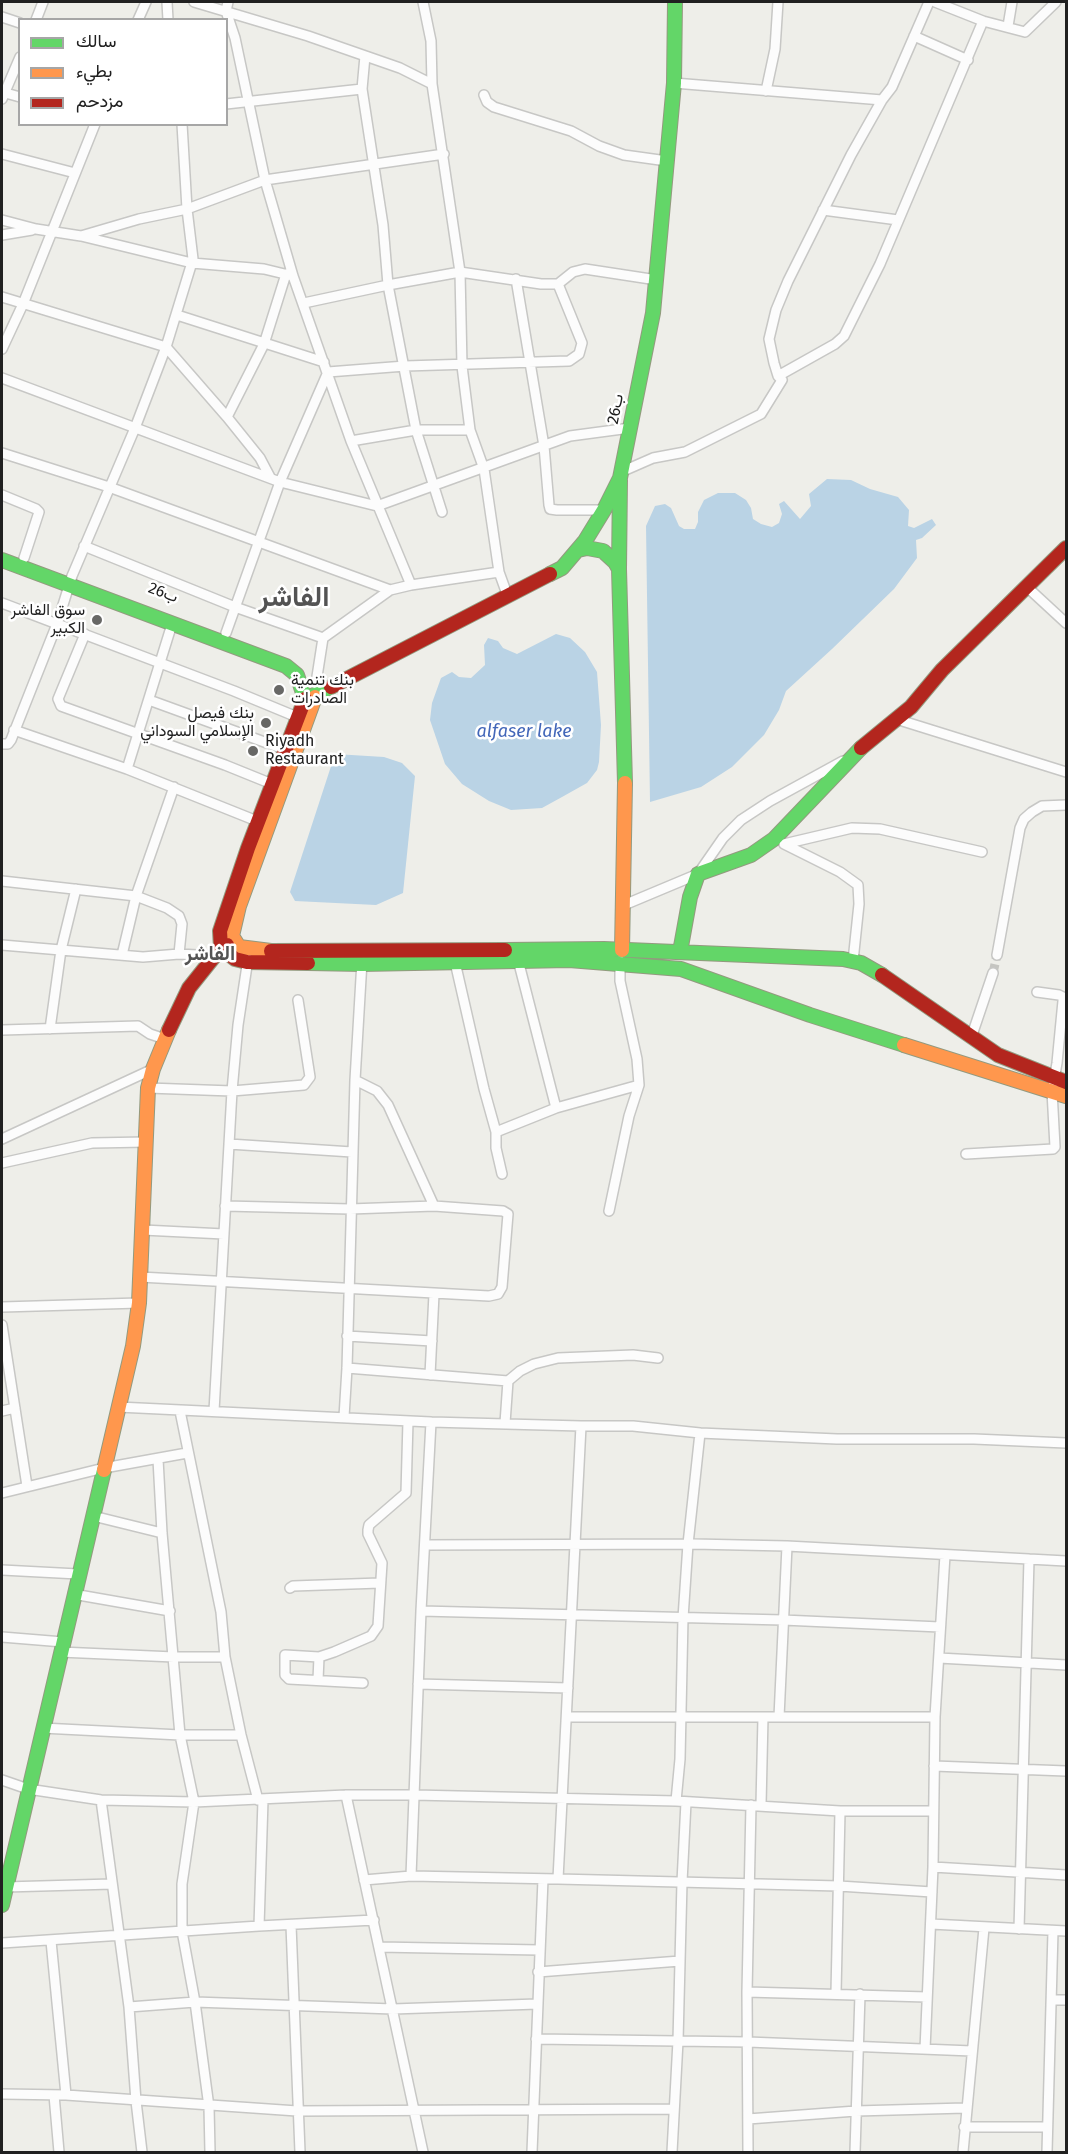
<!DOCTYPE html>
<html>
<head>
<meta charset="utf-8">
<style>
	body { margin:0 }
	#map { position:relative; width:1068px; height:2154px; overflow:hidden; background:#eeeee9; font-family:"Fira Sans",Vazirmatn,sans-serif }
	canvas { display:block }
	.frame { position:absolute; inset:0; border:3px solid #202020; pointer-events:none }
	.legend { position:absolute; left:18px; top:18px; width:210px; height:108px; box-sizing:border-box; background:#fff; border:2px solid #a6a6a6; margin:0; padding:8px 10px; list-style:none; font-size:18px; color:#202020 }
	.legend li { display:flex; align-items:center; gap:12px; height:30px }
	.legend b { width:30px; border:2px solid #a6a6a6 }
</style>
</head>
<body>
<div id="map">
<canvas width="1068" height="2154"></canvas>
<div class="frame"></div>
<ul class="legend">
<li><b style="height:8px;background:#63d668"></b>سالك</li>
<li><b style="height:8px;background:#ff974d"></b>بطيء</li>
<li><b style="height:8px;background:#b3261e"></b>مزدحم</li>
</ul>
</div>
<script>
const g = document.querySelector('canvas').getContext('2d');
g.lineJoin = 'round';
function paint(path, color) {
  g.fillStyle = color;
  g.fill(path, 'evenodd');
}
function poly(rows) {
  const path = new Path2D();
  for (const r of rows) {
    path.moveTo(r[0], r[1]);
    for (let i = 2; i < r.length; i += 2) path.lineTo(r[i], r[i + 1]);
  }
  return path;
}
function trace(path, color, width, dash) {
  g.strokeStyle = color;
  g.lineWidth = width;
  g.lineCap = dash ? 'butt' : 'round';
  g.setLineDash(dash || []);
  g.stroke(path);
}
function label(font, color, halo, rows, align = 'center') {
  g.font = font + ' "Fira Sans",Vazirmatn,sans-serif';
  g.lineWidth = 5;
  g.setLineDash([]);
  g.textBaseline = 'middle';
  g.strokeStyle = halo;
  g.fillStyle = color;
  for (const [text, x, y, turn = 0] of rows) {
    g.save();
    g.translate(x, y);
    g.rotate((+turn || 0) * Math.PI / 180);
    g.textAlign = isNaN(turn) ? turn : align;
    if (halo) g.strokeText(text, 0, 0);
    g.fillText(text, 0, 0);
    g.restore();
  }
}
const water = poly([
	[827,479,851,480,870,489,898,497,909,510,908,526,914,528,932,519,936,525,922,538,916,540,917,558,894,589,832,649,786,691,779,710,764,735,732,767,701,787,650,802,646,526,655,506,665,504,671,508,679,526,684,529,695,529,698,522,698,512,704,500,718,493,735,493,746,500,751,508,753,519,761,524,772,527,779,523,782,514,779,504,784,501,800,519,811,506,809,494],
	[556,634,570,638,585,652,597,672,601,725,599,762,597,770,587,783,562,797,542,808,511,810,489,801,462,784,445,764,430,720,432,703,441,678,452,672,459,677,471,678,485,665,484,645,488,638,498,641,503,648,517,654],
	[335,754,384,757,402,763,415,776,403,893,376,905,295,901,290,892]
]);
const streetTunnel = poly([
	[993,973,997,955]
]);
const street = poly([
	[167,2,168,20],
	[194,2,308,36,400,68,432,84],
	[228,2,226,11,235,38,265,180,293,276,351,441,411,585],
	[423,2,431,41,432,84,460,272,462,366,470,430,484,469,499,572,508,597],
	[935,2,983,21,1025,32,1056,2],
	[2,17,20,23],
	[36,20,43,2],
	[138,20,146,2],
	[1008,26,1012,2],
	[914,36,968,60],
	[365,56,362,89,383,225,388,285,416,430,442,512],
	[674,83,882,100],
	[766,91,775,49,778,2],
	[2,92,20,97],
	[484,95,487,102,494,107,571,131,599,146,624,155,667,161],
	[2,99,20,57],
	[226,104,362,89],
	[2,154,75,173],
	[823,210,898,220],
	[2,220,36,229,81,236,192,263,264,269,293,276],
	[2,235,32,230],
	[81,236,139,219,187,209,265,180,444,154],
	[516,279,544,446,549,505,550,509,557,510,604,510],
	[2,297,166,347,227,417,260,458,270,477],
	[304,303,388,285,460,272,541,284,558,284,573,272,585,269,657,280],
	[177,315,324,362],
	[2,349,23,304,95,124],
	[778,376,774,363,769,339,776,310,788,281,851,155,882,100,892,87,929,2],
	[2,378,280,482,377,506,570,436,630,428],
	[227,417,264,344,286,274],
	[351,441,416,430,470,430],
	[2,453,109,487,390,590,411,585,499,572],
	[621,472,653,458,685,452,761,414,782,380,778,376,835,344,844,336,880,264,983,21],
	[2,495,36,509,39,512,24,558],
	[84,546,235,607,323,638],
	[1027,587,1066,623],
	[2,603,234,691,297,717],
	[226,633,280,482,328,372,405,366,569,361,579,354,582,343,558,284],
	[85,634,58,699,61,706,225,765,272,784],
	[316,683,323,638,390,590],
	[149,700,289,751],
	[896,719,1066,772],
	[14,730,127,769,262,823],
	[2,744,8,744,11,740,57,624,72,576,135,428,166,347,193,259,187,209,182,124],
	[127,769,172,624],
	[784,844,852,828,880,829,982,852],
	[784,844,840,872,858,885,859,904,853,961],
	[2,881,136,896,167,908,179,916,182,924,179,954],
	[624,905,698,874,723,838,741,820,770,801,843,761],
	[2,945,143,957,179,954,215,956],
	[122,955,136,896,174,787],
	[997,955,1020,828,1024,819,1032,812,1042,806,1066,805],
	[517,956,556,1108],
	[455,962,484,1089,496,1132,496,1148,502,1174],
	[50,1029,61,950,76,889],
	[2,1030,138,1026,150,1034,165,1039],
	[971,1038,993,973],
	[355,1080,377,1091,388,1105,434,1206],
	[148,1088,232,1091,304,1085,310,1077,298,1000],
	[496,1132,556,1108,639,1085],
	[2,1139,153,1069],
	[229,1144,352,1152],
	[966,1154,1053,1149,1055,1147,1052,1091,1057,1063,1063,1001,1063,997,1059,995,1037,992],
	[2,1163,92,1143,146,1142],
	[609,1211,629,1116,639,1085,637,1059,620,981,620,961],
	[143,1230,224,1234],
	[140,1277,489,1296,498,1294,502,1287,508,1214,503,1211,434,1206,350,1209,225,1206],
	[2,1307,139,1303],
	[2,1325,27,1486],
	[347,1336,432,1341],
	[347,1368,508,1381,505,1423],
	[430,1375,434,1294],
	[508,1381,520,1371,534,1364,558,1358,633,1355,658,1358],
	[118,1407,431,1422,581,1426,558,1879],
	[2,1411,15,1408],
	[180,1411,221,1612,225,1657,241,1735,258,1800],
	[214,1411,232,1091,238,1025,248,959],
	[344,1417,347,1368,355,1080,362,961],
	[581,1426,633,1426,700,1433,837,1439,974,1439,1066,1443],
	[158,1459,162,1533,180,1735,194,1802,182,1884,182,1931,195,2002,209,2107,210,2152],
	[2,1493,104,1468,187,1453],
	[93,1516,162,1533],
	[425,1545,693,1544,787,1546,1066,1561],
	[2,1570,78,1574],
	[290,1588,293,1586,380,1583],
	[73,1594,170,1611],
	[421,1611,783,1620,940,1627],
	[2,1637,63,1642],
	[60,1652,174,1657,225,1657],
	[939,1658,1066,1665],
	[318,1680,319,1657],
	[363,1683,289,1679,285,1675,285,1655,319,1657,334,1652,371,1636,378,1626,382,1563,368,1534,368,1530,369,1525,406,1493,408,1421],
	[418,1684,568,1688],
	[567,1717,935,1717],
	[779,1717,787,1546],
	[42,1728,180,1735,241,1735],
	[934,1766,1066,1771],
	[2,1780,28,1789,101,1800,194,1802,346,1795,414,1795,676,1801,840,1811,933,1811],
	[346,1795,423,2152],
	[101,1800,129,2007,136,2101,142,2152],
	[676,1801,680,1759,683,1618,688,1544,700,1433],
	[761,1805,763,1717],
	[933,1867,1066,1875],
	[411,1876,421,1611,431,1422],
	[364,1880,411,1876,558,1879,839,1886,932,1892],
	[5,1887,112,1884],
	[931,1924,1066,1931],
	[291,1925,300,2152],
	[259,1926,263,1800],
	[1019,1929,1029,1559],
	[51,1941,66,2095],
	[2,1943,259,1926,374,1920],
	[379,1947,539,1950],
	[538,1972,680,1961],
	[747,1992,927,1997],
	[836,1993,840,1811],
	[1052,2000,1066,2000],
	[129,2007,195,2002,393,2009,537,2004],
	[536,2039,748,2042,972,2051],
	[925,2049,933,1867,935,1717,945,1555],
	[2,2094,66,2095,297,2111,673,2109],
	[54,2095,59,2152],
	[748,2119,856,2111,965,2108],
	[964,2127,1047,2127],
	[532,2152,543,1879],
	[672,2152,678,2041,682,1882,686,1802],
	[748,2152,747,1992,751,1805],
	[855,2152,860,1994],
	[963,2152,984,1928],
	[1047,2152,1053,1931]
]);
const fast = poly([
	[620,480,619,569,625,783],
	[578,550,587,548,603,551,615,562,619,569],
	[2,560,286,666,297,675,305,699,331,687],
	[550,574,562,568,585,541,604,510,620,478,653,313,674,83,675,2],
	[505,950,604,949,843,959,861,963,882,975],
	[680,952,690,897,698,874,751,855,774,839,861,748],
	[308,963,362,964,569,960,681,969,810,1015,904,1045],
	[2,1905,104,1470]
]);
const slow = poly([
	[622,950,625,783],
	[271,951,239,947,232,936,239,906,315,697],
	[904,1045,1066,1096],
	[104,1470,133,1346,139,1303,148,1088,153,1069,169,1030]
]);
const jam = poly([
	[331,687,550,574],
	[305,699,248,848,220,931,221,948,235,959,247,962,308,963],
	[861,748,911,707,942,670,1066,548],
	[271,951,505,950],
	[882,975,998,1055,1066,1082],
	[169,1030,189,988,221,948,227,945]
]);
const markers = [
	[97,620,6,"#686866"],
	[279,690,6,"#686866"],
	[266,723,6,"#686866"],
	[253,751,6,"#686866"]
];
const streetNames = [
	["26ب",616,409,-79],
	["26ب",163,593,21]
];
const poiNames = [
	["سوق الفاشر",85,611],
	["الكبير",85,629],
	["بنك تنمية",291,681,"left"],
	["الصادرات",291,699,"left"],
	["بنك فيصل",254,714],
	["الإسلامي السوداني",254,732],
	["Riyadh",265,742,"left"],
	["Restaurant",265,760,"left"]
];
const waterNames = [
	["alfaser lake",524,732]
];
const quarterNames = [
	["الفاشر",210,954]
];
const townNames = [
	["الفاشر",294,598]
];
paint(water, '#bad3e5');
trace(streetTunnel, '#c5c5c1', 9, [9, 4.5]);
trace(street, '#c7c7c5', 12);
trace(fast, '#939a7f', 16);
trace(slow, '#939a7f', 16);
trace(jam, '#939a7f', 16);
trace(street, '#fcfcfc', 9);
trace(fast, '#63d668', 14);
trace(slow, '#ff974d', 14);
trace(jam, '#b3261e', 14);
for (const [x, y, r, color] of markers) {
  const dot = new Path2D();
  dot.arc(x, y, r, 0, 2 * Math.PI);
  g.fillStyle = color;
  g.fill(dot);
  trace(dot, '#fff', 2);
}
label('16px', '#202020', '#fff', streetNames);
label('16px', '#202020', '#fff', poiNames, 'right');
label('italic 18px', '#4367b9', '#fff', waterNames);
label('bold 20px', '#535353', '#fff', quarterNames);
label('bold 28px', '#535353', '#fff', townNames);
</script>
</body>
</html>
